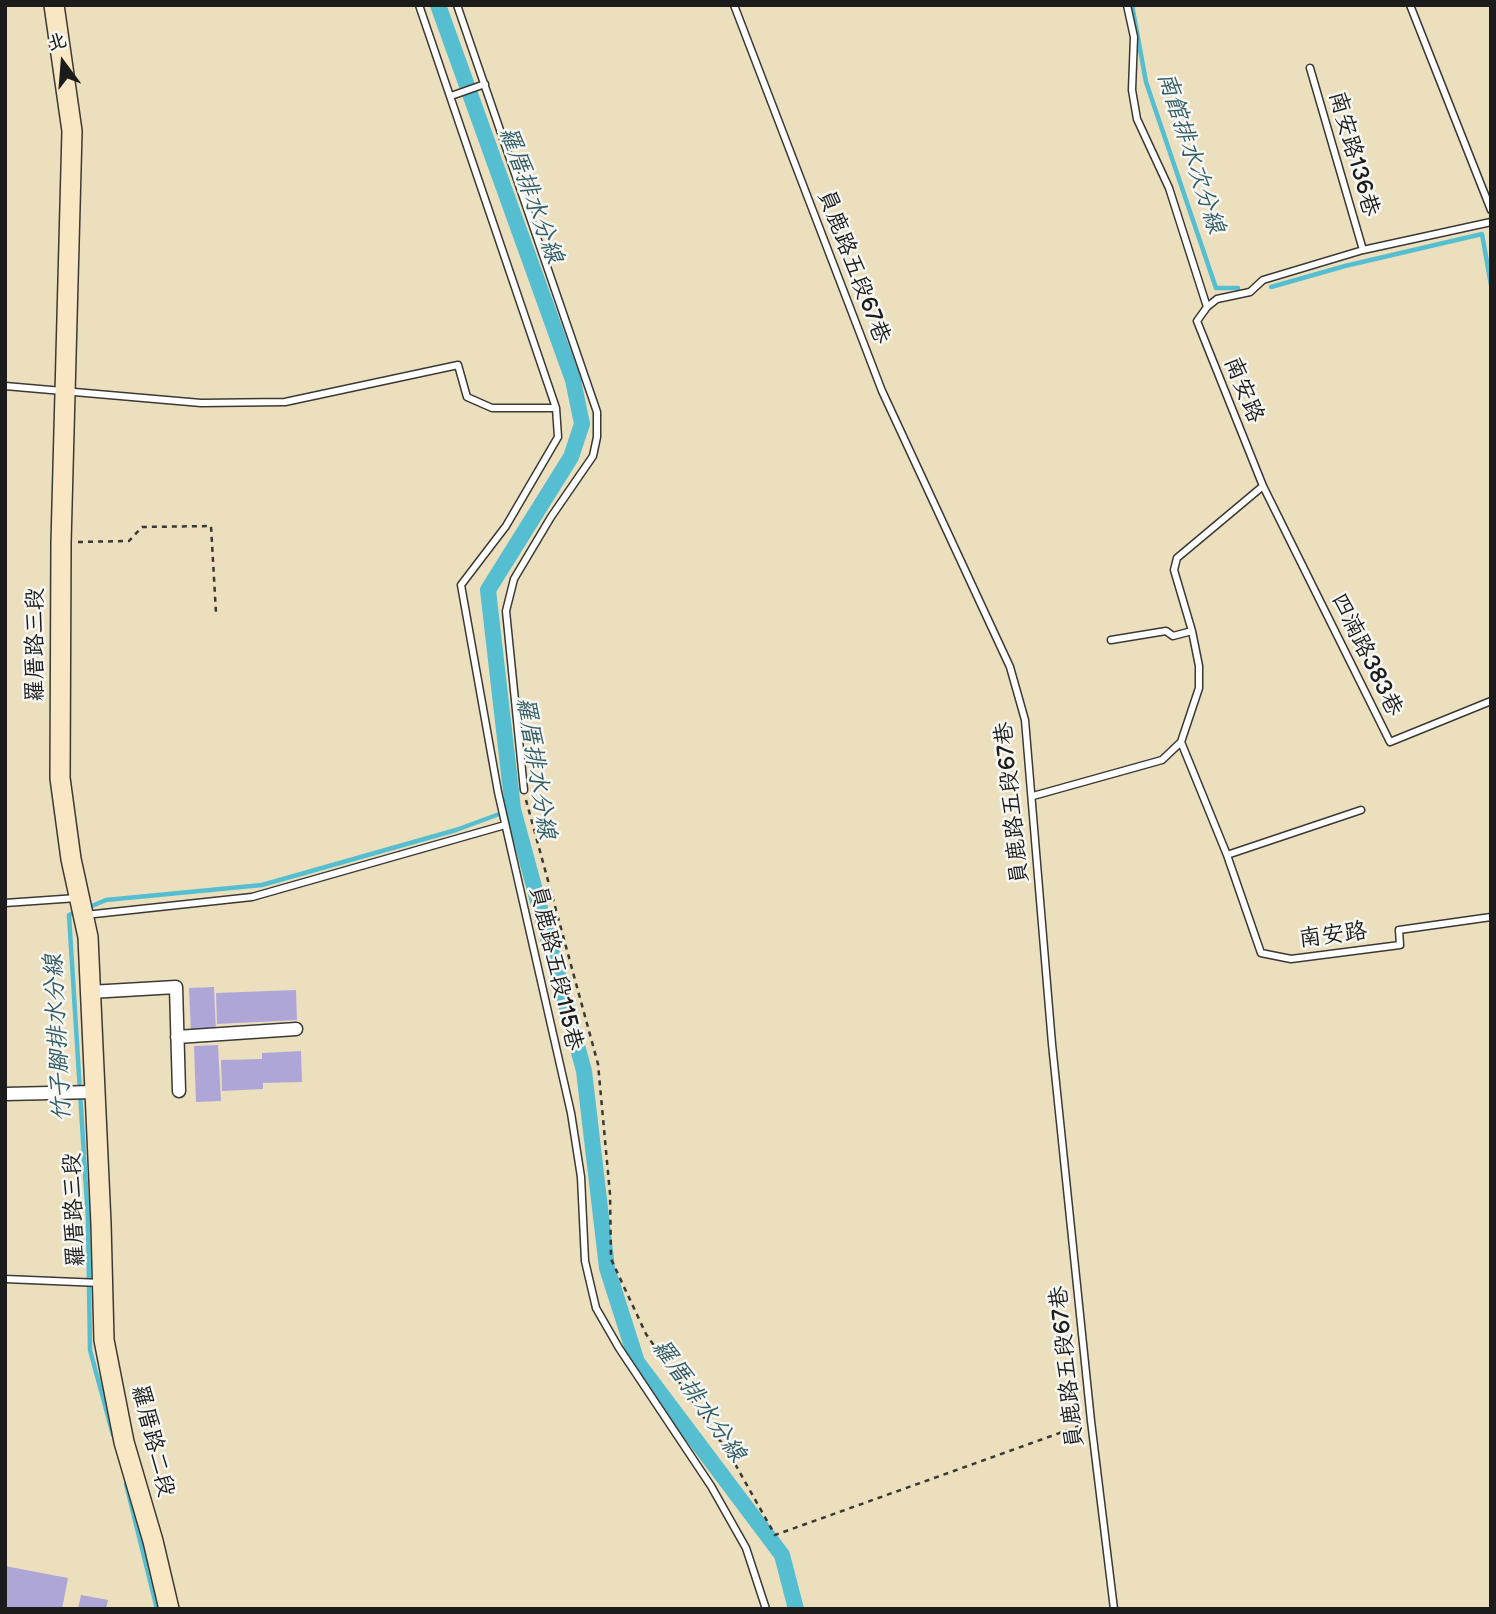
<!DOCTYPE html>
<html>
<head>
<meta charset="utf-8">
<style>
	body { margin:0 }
	#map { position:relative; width:1496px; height:1614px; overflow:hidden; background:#ecdfbe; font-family:"Balsamiq Sans","LXGW WenKai TC",sans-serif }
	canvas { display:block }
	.frame { position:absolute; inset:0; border:7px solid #1c1c1c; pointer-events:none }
	.north { position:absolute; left:28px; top:28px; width:70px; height:70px; -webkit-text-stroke:5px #f6f6f2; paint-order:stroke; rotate:344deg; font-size:19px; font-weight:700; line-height:28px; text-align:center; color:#1c1c1c }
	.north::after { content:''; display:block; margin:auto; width:24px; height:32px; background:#1c1c1c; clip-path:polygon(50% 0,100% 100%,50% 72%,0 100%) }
</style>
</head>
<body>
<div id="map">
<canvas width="1496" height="1614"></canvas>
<div class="frame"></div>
<div class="north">北</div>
</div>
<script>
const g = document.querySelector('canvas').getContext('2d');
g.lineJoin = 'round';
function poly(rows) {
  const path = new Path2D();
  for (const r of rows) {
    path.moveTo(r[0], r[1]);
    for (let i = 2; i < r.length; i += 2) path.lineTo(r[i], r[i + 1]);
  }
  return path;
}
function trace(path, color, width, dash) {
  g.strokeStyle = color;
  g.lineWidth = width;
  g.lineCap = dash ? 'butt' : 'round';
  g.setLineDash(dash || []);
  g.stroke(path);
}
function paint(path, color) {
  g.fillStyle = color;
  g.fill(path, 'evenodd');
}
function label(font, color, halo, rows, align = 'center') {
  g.font = font + ' "Balsamiq Sans","LXGW WenKai TC",sans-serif';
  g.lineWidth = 5;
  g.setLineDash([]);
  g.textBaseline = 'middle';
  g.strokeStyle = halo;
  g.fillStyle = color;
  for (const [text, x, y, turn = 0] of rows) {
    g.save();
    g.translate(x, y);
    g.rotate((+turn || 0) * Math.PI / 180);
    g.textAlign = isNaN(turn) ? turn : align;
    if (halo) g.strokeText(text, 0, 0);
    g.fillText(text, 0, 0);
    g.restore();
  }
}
const stream = poly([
	[1132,5,1146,82,1216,288,1238,288],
	[1271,287,1345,266,1482,234,1491,285],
	[87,908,106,900,262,885,456,830,513,809],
	[76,912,69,915,88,1220,90,1350,113,1435],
	[126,1484,157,1609]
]);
const canal = poly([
	[438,5,573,380,582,424,571,457,488,590,513,809,584,1071,607,1268,637,1362,782,1555,796,1609]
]);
const building = poly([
	[214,987,216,1032,191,1033,189,988],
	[296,990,297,1020,217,1024,216,993],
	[218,1045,221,1101,196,1102,194,1046],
	[301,1051,302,1082,263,1083,263,1089,222,1091,221,1060,262,1059,262,1053],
	[5,1566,68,1578,62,1609,5,1609],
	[81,1595,108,1600,106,1609,78,1609]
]);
const path = poly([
	[78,542,129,541,142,527,211,526,216,613],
	[526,800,598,1064,610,1194,611,1259,646,1334,730,1455,775,1535,1082,1425]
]);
const lane = poly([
	[419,5,556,408,558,437,506,526,461,585,498,792,571,1113,581,1177,585,1261,596,1308,619,1348,711,1486,746,1548,766,1609],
	[457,5,597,412,597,437,593,456,551,517,514,579,506,611,524,790],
	[734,5,882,391,1010,667,1025,720,1052,1044,1091,1421,1114,1609],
	[1127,5,1134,37,1132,90,1137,119,1169,188,1207,307],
	[1410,5,1491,210],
	[1310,68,1363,250],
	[451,96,485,84],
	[5,386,201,403,285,402,458,365,467,397,492,408,556,408],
	[1263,486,1390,742,1491,701],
	[1111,640,1166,631,1173,636,1192,631],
	[1181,742,1227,855,1261,953,1291,959,1400,945,1399,930,1491,917],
	[1033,796,1162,760,1181,742,1199,688,1199,666,1192,631,1174,570,1177,558,1263,486,1197,321,1207,307,1217,299,1250,292,1263,280,1363,250,1491,222],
	[1227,855,1361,810],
	[5,903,77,898],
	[85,915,252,897,505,825],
	[5,1279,101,1283]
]);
const street = poly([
	[90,992,176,987,179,1091],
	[177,1037,296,1029],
	[5,1094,95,1092]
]);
const secondary = poly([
	[54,5,72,131,61,543,60,778,71,859,88,937,101,1224,104,1340,124,1442,153,1541,169,1609]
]);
const streetNames = [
	["南安路136巷",1353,154,74],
	["員鹿路五段67巷",853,267,69],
	["南安路",1243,390,68],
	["羅厝路三段",36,645,-90],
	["四湳路383巷",1366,655,64],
	["員鹿路五段67巷",1013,803,-96],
	["南安路",1333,936,-7],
	["員鹿路五段115巷",555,968,77],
	["羅厝路三段",75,1210,-92],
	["員鹿路五段67巷",1068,1367,-96],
	["羅厝路二段",152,1441,76]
];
const waterNames = [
	["南館排水次分線",1190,153,72],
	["羅厝排水分線",530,195,70],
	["羅厝排水分線",535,768,81],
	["竹子腳排水分線",59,1038,-93],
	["羅厝排水分線",698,1401,55]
];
trace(stream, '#55bfd1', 4.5);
trace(canal, '#55bfd1', 16);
paint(building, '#afa6d8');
trace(lane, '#3b3934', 9);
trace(street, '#3b3934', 15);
trace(secondary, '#3b3934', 22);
trace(path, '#3b3934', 2.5, [5, 5]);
trace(lane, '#fff', 6);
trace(street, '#fff', 12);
trace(secondary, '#f9e7c3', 19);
label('23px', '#1c1c1c', '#f6f6f2', streetNames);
label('italic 24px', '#335d64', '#f6f6f2', waterNames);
</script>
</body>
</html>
